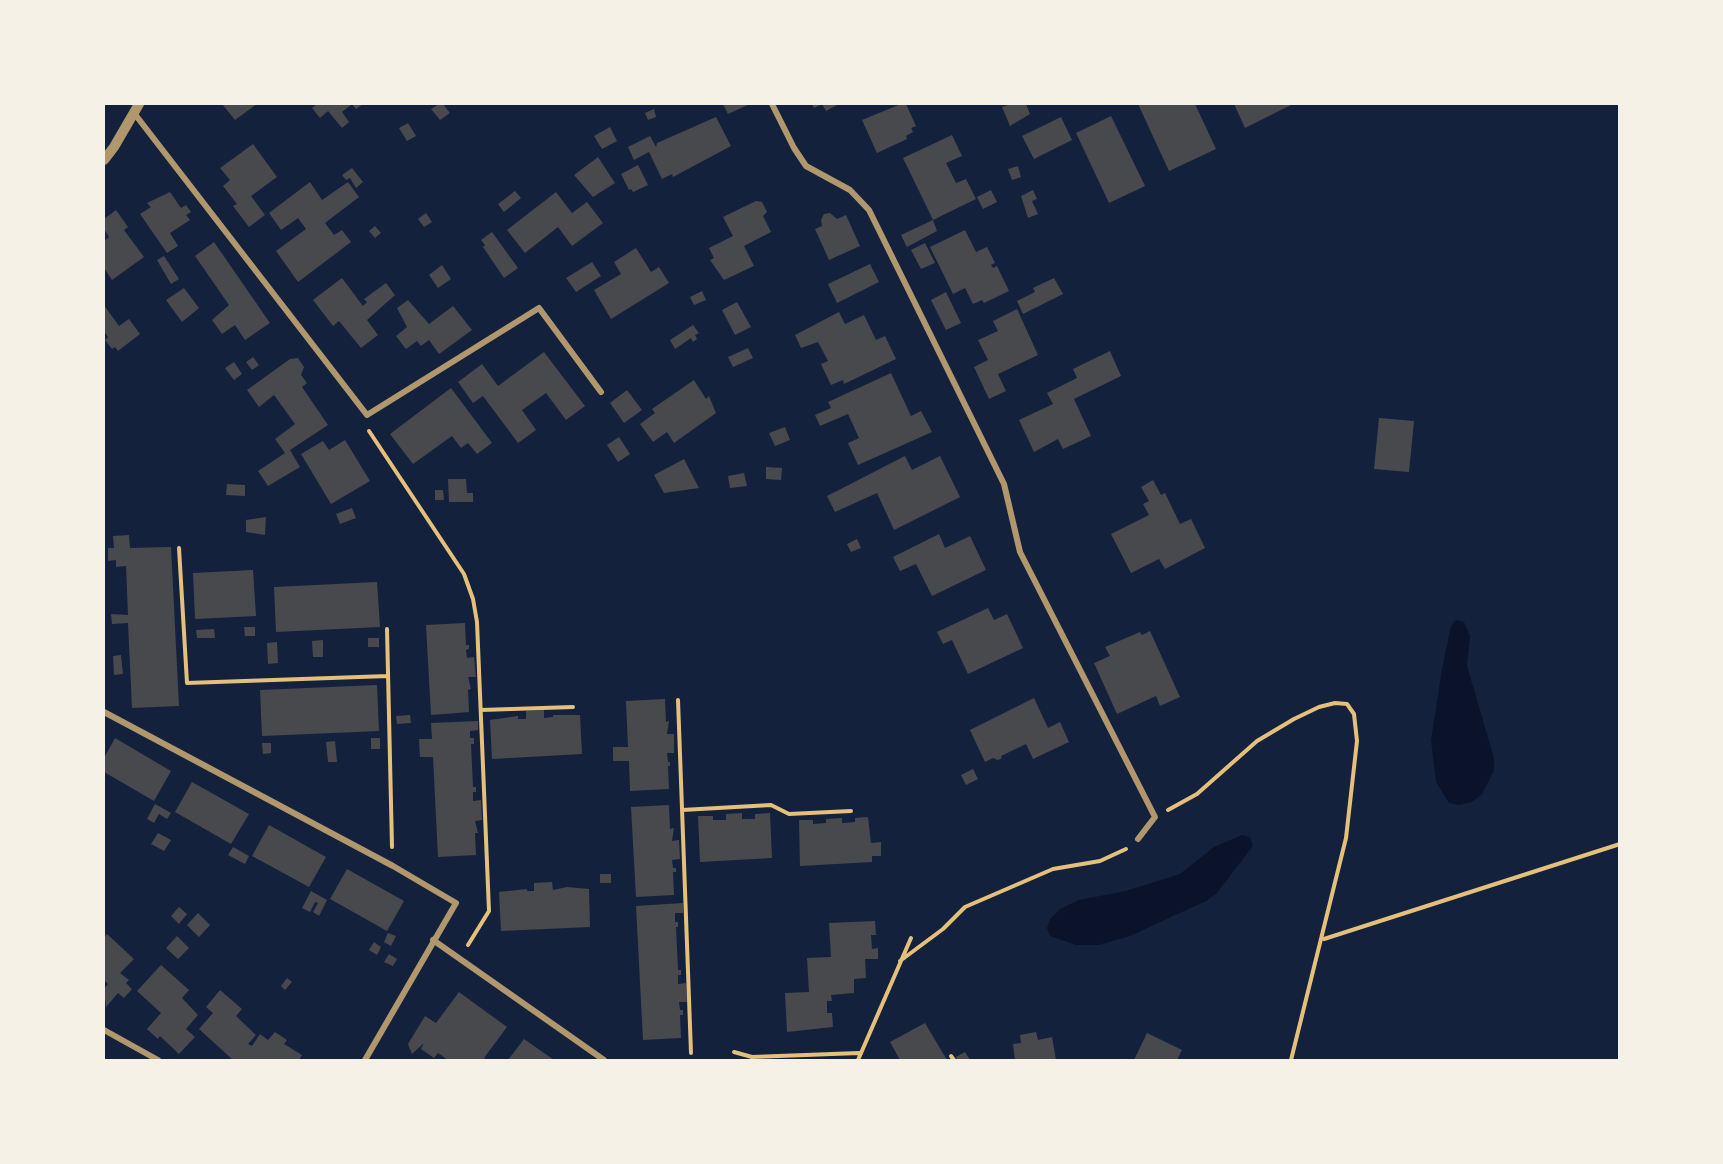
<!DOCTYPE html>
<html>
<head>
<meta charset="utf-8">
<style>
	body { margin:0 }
	#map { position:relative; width:1723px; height:1164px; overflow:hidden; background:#14213d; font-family:"Space Grotesk",sans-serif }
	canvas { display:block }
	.frame { position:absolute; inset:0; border:105px solid #f6f1e7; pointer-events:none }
</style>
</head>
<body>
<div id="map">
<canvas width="1723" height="1164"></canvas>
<div class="frame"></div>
</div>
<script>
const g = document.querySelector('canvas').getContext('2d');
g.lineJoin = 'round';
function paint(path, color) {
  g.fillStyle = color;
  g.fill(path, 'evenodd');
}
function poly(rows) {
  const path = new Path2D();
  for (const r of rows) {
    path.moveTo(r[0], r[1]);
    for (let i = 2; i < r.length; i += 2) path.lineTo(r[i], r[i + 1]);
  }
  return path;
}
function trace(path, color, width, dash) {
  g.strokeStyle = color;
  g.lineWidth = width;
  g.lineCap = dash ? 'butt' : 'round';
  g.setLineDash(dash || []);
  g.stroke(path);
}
const water = poly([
	[1456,620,1464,622,1470,636,1467,666,1494,758,1494,771,1482,794,1472,802,1459,805,1449,803,1436,782,1431,740,1442,669,1451,626],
	[1242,835,1250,837,1253,846,1216,894,1206,901,1130,936,1099,945,1076,945,1050,936,1047,928,1050,919,1060,909,1079,900,1126,891,1180,874,1214,847]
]);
const building = poly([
	[222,104,257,104,235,120],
	[317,104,363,104,356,109,352,104,342,112,349,122,342,128,328,111,320,118,312,108],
	[439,104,443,104,450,113,440,120,431,109],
	[723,104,750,104,728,114],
	[812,104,839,104,826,111,822,104,814,108],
	[901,104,906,104,916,126,911,128,913,132,906,136,907,139,877,153,862,120],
	[1011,104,1026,104,1030,114,1010,126,1002,107],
	[1138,104,1195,104,1216,149,1169,171],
	[1234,104,1291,104,1291,105,1245,128],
	[654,109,656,117,648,120,645,113],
	[1111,116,1145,186,1109,203,1076,133],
	[716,117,731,146,673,177,672,174,662,179,649,152,634,160,628,147,650,136,656,147,657,143],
	[1061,117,1072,140,1034,159,1022,136],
	[408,123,416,136,407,141,399,128],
	[610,127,617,141,602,149,594,136],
	[952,135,962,156,946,163,956,183,966,179,976,199,933,220,937,231,907,247,901,235,933,220,903,158],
	[253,144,277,177,251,196,265,215,249,227,233,206,237,204,223,186,230,180,220,168],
	[598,157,615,183,593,197,574,175],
	[638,165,648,185,633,192,631,189,629,190,621,174],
	[1018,166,1021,177,1012,180,1008,169],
	[352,168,363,182,356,188,350,178,346,180,342,175],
	[310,182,322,200,348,182,359,197,325,223,334,235,342,230,351,242,298,282,276,251,306,229,298,218,281,230,269,213],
	[991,190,997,202,983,209,977,197],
	[1033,190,1037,199,1032,201,1038,214,1028,218,1021,196],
	[515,191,521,198,504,212,498,204],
	[170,192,181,208,186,205,191,212,186,215,190,220,170,233,178,246,167,253,140,214,151,207,147,203],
	[556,192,572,213,587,202,603,223,572,246,558,227,525,253,507,230],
	[756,201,762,202,767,212,763,216,771,232,744,246,754,266,724,280,710,260,714,258,709,248,733,236,723,217],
	[116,210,128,227,124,230,144,257,112,280,104,268,104,241,109,237,104,229,104,219],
	[426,213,432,222,424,227,418,219],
	[830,213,837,219,846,215,860,246,829,260,815,229,822,226,821,220,824,214],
	[375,226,381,233,375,238,369,231],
	[965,230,976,252,987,247,995,263,991,265,993,268,997,266,1009,291,984,303,982,300,973,304,965,288,953,294,930,247],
	[492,232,518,268,504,278,483,247,485,245,481,240],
	[214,242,270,323,245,340,235,325,222,334,212,320,229,305,195,256],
	[925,243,935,263,921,269,911,250],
	[636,248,651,272,659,267,669,283,611,319,594,290,621,274,614,262],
	[164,256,179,279,171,284,157,260],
	[592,262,601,276,576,292,566,278],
	[870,264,879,282,837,303,828,284],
	[442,265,451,279,438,288,429,275],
	[342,278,363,306,367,302,364,299,386,283,395,295,367,320,378,335,361,348,339,321,333,326,313,300],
	[1054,278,1063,294,1023,314,1017,301,1035,292,1033,288],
	[184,288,199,308,182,322,166,300],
	[702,291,706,300,694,305,690,297],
	[946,292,961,323,946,330,931,300],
	[408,300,429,324,453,306,472,330,439,354,429,340,421,346,417,341,406,349,396,336,407,327,397,308],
	[737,302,751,327,735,335,722,310],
	[104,305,119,326,129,319,140,334,118,351,115,347,112,349,105,340,108,337,104,331],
	[1017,309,1038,355,998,374,1006,391,989,399,974,367,988,360,978,340,998,331,993,321],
	[839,312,845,324,864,315,876,340,885,336,896,359,844,384,843,380,831,385,821,364,828,361,818,342,801,348,795,335],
	[693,325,699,333,695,335,697,339,693,342,691,338,675,349,670,340],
	[748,348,753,358,733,367,728,357],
	[1110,351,1121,376,1074,399,1091,436,1063,449,1058,439,1034,452,1019,420,1053,404,1047,393,1077,378,1073,369],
	[544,352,585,406,566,420,546,393,522,410,536,430,518,443,483,396,473,403,458,382,482,364,498,386],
	[253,357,259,365,252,370,246,362],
	[298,358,304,367,301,375,307,383,302,387,328,425,290,450,300,467,268,486,258,471,285,453,275,439,295,424,274,395,259,407,247,390,290,359],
	[234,362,242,374,234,380,225,368],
	[891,373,911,416,921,411,932,432,858,465,848,443,859,438,848,414,820,426,815,415,831,408,828,402],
	[694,380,706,399,709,396,716,413,674,443,667,432,653,442,640,424,655,413,652,409],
	[451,388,492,443,477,454,468,443,461,448,452,436,413,464,390,434],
	[627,390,642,410,624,423,610,403],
	[1379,418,1414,421,1409,472,1374,469],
	[785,427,790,440,775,446,769,433],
	[619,437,630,454,618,462,607,445],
	[345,440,370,481,331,504,301,454,323,441,329,450],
	[905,456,912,470,940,456,960,497,894,530,877,493,835,512,827,496],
	[684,459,699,488,664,493,654,475],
	[766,467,782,468,781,480,766,479],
	[744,473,747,486,730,488,728,476],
	[448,479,466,479,467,493,473,493,473,502,449,502],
	[1153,480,1161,495,1165,493,1180,524,1191,519,1205,548,1165,569,1159,559,1131,573,1111,534,1149,515,1143,504,1149,501,1141,487],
	[227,484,245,485,245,496,226,495],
	[435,490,443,490,444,500,435,500],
	[352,508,356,518,340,524,336,514],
	[266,517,265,535,246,532,246,520],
	[939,534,945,548,970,536,986,570,932,596,916,564,900,571,893,557],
	[129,535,130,548,171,547,179,706,132,708,128,623,112,624,111,614,128,615,126,566,116,567,116,560,108,561,108,548,114,548,113,536],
	[857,539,861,548,851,552,847,544],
	[253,570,256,616,195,619,193,573],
	[377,582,380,627,276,632,274,587],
	[988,608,994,620,1007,614,1023,648,968,674,952,640,943,644,937,632],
	[465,623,466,645,469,645,469,649,466,650,467,658,474,657,476,677,468,677,471,689,468,690,469,712,431,715,426,625],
	[244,627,255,627,255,636,245,636],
	[214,629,215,638,197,638,196,630],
	[1150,631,1180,697,1160,706,1156,696,1117,714,1094,663,1110,656,1105,647,1140,632,1142,635],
	[368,638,379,638,379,647,368,647],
	[323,640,323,657,313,657,312,641],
	[277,642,278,663,268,664,267,643],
	[121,655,123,674,114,675,113,656],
	[377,685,379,731,262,736,260,690],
	[1034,698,1048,728,1060,722,1069,742,1033,759,1026,744,1001,756,1002,758,998,760,993,758,985,762,970,730],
	[665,699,666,722,669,721,667,734,674,734,674,753,667,753,668,762,670,762,670,766,668,766,669,789,630,791,629,761,613,761,613,747,628,747,626,701],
	[544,710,544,718,553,717,553,715,580,715,582,754,492,759,490,720,518,716,518,719,526,719,526,711],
	[410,715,411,723,397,724,396,716],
	[478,721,478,730,470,731,470,738,474,738,474,744,471,744,473,787,476,787,476,792,473,792,473,801,481,800,482,820,475,821,478,833,475,833,476,855,438,857,433,757,420,757,419,739,432,739,431,723],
	[115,738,171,771,154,801,104,772,104,758],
	[371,738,380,738,380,749,371,749],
	[335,741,337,762,328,762,326,742],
	[262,743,271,743,271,753,263,754],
	[973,769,978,779,966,785,961,775],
	[192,782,249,814,231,844,175,812],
	[155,804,171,813,167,819,159,814,154,823,147,819],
	[669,805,670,829,674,828,672,841,679,840,680,859,672,860,673,868,676,868,676,872,673,872,674,895,636,897,631,807],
	[742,813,742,819,755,819,755,814,770,813,772,858,700,862,698,816,713,816,713,820,726,820,726,814],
	[868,817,871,843,881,842,881,856,872,856,872,862,800,866,799,820,813,820,813,824,826,823,826,819,842,818,842,823,855,822,855,818],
	[269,825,326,857,309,887,252,856],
	[158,833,171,840,164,851,151,844],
	[233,847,249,856,245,864,228,855],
	[347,869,404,901,387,931,330,899],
	[600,874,611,874,611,883,600,883],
	[552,882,553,890,567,887,589,889,590,927,501,931,499,892,527,889,527,891,534,891,534,883],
	[311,891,327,900,319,916,313,912,318,903,315,902,310,912,302,908],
	[683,903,683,913,675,913,675,922,678,922,678,927,676,927,678,970,681,970,681,975,678,975,678,984,686,983,687,1002,679,1002,680,1010,683,1010,683,1015,680,1015,681,1038,643,1040,636,906],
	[179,907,187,914,179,924,171,916],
	[198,913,210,925,199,937,187,925],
	[875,921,876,935,871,935,872,949,878,948,878,959,865,959,866,978,854,979,854,993,831,995,832,1001,827,1001,827,1013,832,1013,833,1027,787,1032,785,993,809,992,807,958,831,957,829,923],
	[388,933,396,936,391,946,384,942],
	[107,934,134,959,120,973,129,980,126,983,132,989,124,998,118,993,106,1007,104,989,108,984,104,980,104,938],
	[177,936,189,948,178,959,166,948],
	[374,942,381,947,377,955,369,950],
	[389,954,397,959,393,966,384,962],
	[161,965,189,990,182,998,198,1015,186,1029,195,1037,179,1054,160,1036,158,1039,147,1029,161,1013,137,991],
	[287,978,292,982,285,990,281,986],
	[220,990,242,1009,236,1016,256,1035,248,1044,252,1046,260,1034,268,1040,275,1032,287,1040,284,1044,302,1055,299,1060,233,1060,199,1029,213,1013,206,1007],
	[459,992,507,1027,484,1058,487,1060,448,1060,438,1053,434,1058,421,1049,424,1043,412,1054,408,1044,425,1016,436,1023],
	[925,1023,947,1060,900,1060,890,1042],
	[1036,1032,1038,1040,1052,1037,1056,1060,1015,1060,1013,1044,1021,1043,1020,1035],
	[1147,1033,1182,1050,1177,1060,1134,1060],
	[524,1039,554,1060,508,1060],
	[965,1052,970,1060,958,1060,956,1057]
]);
const path = poly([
	[369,431,464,574,473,599,477,622,489,911,468,945],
	[179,548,187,683,388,676],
	[387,629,392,847],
	[678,700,691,1053],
	[481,710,573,707],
	[682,810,771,805,789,814,851,811],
	[1168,810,1197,794,1257,741,1294,719,1319,707,1335,703,1347,704,1354,714,1357,741,1346,838,1291,1060],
	[1324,939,1620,844],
	[900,961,943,929,965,907,1053,869,1100,861,1126,849],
	[734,1052,752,1057,859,1053],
	[951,1056,954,1060],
	[858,1060,911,938]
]);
const minor = poly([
	[772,104,794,148,806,166,850,190,869,210,1004,484,1020,552,1155,817,1138,839],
	[134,113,367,415,539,308,601,392],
	[104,712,393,866,456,903,365,1060],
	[433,940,604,1060],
	[104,1030,158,1060]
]);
const tertiary = poly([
	[104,160,114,147,139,104]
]);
paint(water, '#0b132b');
paint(building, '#48494c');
trace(path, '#e5c07b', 4);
trace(minor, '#b1986c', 6);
trace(tertiary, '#b1986c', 10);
</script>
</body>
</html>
